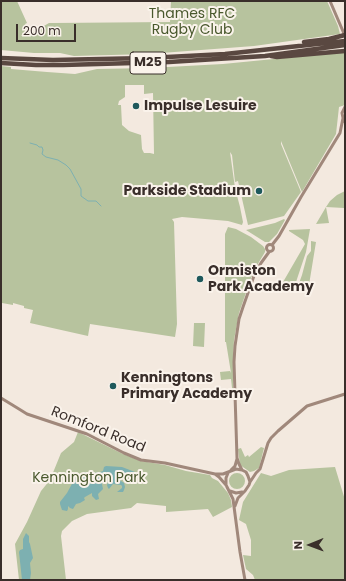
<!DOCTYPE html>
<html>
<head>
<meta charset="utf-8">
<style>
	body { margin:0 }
	#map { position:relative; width:346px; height:581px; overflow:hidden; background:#f3e9df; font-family:Poppins,sans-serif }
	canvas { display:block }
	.frame { position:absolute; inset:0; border:2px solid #392e2a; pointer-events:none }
	.north { position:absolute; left:290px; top:525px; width:40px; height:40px; -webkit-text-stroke:3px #faf3eb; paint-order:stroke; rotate:269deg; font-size:11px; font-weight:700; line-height:16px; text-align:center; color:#392e2a }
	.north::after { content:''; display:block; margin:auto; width:14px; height:18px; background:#392e2a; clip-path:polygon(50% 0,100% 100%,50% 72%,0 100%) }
	.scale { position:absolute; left:16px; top:24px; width:60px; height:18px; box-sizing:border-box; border:2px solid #392e2a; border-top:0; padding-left:5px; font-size:12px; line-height:14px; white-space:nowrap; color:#392e2a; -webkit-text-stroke:3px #faf3eb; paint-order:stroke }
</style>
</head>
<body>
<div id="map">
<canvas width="346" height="581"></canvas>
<div class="frame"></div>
<div class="north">N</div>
<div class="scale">200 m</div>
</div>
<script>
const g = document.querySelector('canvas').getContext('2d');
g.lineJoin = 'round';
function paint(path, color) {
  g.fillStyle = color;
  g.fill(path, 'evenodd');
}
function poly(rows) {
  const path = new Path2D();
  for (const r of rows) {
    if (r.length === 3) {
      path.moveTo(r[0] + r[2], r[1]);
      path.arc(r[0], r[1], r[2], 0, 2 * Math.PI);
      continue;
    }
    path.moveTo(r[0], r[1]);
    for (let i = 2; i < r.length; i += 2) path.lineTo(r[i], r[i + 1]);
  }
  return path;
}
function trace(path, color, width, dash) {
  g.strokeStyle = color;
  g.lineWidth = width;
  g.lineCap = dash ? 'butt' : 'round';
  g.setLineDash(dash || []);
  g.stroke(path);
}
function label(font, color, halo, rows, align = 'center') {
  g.font = font + ' Poppins,sans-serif';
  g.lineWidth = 4;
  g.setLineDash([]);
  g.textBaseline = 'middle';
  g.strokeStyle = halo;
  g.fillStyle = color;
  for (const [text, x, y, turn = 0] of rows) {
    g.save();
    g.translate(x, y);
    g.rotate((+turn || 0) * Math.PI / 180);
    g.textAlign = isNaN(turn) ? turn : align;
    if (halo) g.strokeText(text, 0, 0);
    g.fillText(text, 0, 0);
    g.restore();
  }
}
const green = poly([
	[1,1,17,1,27,23,25,24,30,34,49,23,53,23,170,22,171,1,327,1,338,26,340,34,254,46,148,54,74,56,60,53,34,53,1,50],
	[345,52,345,105,339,107,336,134,302,192,281,141,281,144,301,192,284,216,248,225,238,181,235,182,232,155,230,152,235,188,240,207,243,222,242,225,228,221,182,217,172,219,174,222,177,324,175,337,90,324,88,336,30,323,33,310,24,308,24,306,13,303,13,305,2,303,1,307,1,66,11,67,11,69,47,72,75,74,97,69,149,68,223,64],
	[125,85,144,85,144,94,153,93,154,154,150,153,144,153,142,149,141,135,129,131,122,125,121,105,118,105,119,101,125,97],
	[345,191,344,208,326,207,329,223,316,224,326,207,330,201,337,195],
	[284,219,285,220,277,234,269,242,265,242,246,230,275,223],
	[228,227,236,229,251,237,263,246,265,249,265,252,259,262,251,278,239,313,234,340,233,359,233,397,231,379,221,380,220,372,230,371,231,373,226,342,225,342,225,234],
	[310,229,306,252,296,282,295,292,292,290,280,292,279,289,305,244,303,240,289,231,289,230],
	[311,241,316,242,308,291,305,292,298,291,298,286,302,275,307,256,311,251],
	[194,323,205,323,204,347,193,346],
	[78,432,123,454,141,461,165,465,186,471,210,475,212,478,218,481,228,493,231,500,232,507,213,517,208,509,166,512,166,506,137,503,131,508,87,514,72,521,62,531,61,536,66,580,19,580,15,544,27,522,41,491,50,480,61,453,74,442],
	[261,447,264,448,259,468,254,471,250,472,240,465,238,449,241,448,245,457,248,455,249,457],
	[335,467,345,500,345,580,255,580,253,575,246,569,243,555,251,556,251,540,246,524,239,520,243,502,261,473,271,476,289,470],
	[237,481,8]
]);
const water = poly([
	[106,466,122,467,135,472,135,473,132,476,126,476,121,474,115,474,118,479,124,483,125,487,124,490,123,492,117,492,122,488,122,486,121,485,113,484,109,489,108,488,107,485,109,481,107,476,102,484,103,489,98,494,99,499,96,500,92,496,92,493,85,497,84,498,85,500,80,503,76,504,73,509,70,508,68,506,68,509,67,511,62,510,60,504,60,502,67,493,74,480,77,476,85,472,94,473,100,472,103,471,104,467],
	[26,533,29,536,29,542,30,544,33,558,30,563,31,573,30,580,22,580,19,552,20,550,23,549,23,539]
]);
const stream = poly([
	[30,143,37,145,39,147,42,147,43,150,42,154,46,157,58,160,66,165,70,169,81,189,81,196,88,201,96,201,101,206]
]);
const secondary = poly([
	[330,1,345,36],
	[345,107,342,113,343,118,345,122],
	[270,248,3.5],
	[272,245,279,236,301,197,340,133,343,118],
	[1,398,19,409,27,414,87,434,124,453,141,460,165,463,215,474,223,474,236,469,242,470,246,472,248,476,250,482,249,485,245,491,238,498,235,506],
	[231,470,235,466,237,459],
	[242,470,239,464,237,458,234,362,235,346,239,319,243,307,255,273,261,263,269,252],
	[215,474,219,477,226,485,233,499,240,552,245,580],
	[250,482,256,473,260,469,268,443,271,438,278,431,307,406,345,394],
	[226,485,226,478,228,473],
	[230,491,236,493,242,492]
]);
const highway = poly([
	[304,42,329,39,345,35],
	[271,56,277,57,345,51],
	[1,58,53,60,148,58,225,54,345,41],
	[1,63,36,65,63,65,169,62,265,56,345,45]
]);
const markers = [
	[136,106,4,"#1e595c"],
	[259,191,4,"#1e595c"],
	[200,279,4,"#1e595c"],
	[113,386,4,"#1e595c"]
];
const shields = [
	[148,63,36]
];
const shieldNames = [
	["M25",148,63]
];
const parkNames = [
	["Thames RFC",192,14],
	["Rugby Club",192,30],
	["Kennington Park",89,478]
];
const poiNames = [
	["Impulse Lesuire",144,106],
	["Parkside Stadium",251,191,"right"],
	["Ormiston",208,271],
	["Park Academy",208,287],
	["Kenningtons",121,378],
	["Primary Academy",121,394]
];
const streetNames = [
	["Romford Road",98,430,22]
];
paint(green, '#b7c39e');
paint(water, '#7db0b1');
trace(stream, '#7db0b1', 1);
trace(secondary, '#a0887b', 3);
trace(highway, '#5a4841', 4.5);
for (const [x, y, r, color] of markers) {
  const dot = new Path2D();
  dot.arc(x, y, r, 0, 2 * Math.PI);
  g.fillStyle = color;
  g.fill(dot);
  trace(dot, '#faf3eb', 1.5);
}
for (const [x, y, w] of shields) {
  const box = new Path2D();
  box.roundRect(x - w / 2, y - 11, w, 22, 3);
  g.fillStyle = '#faf3eb';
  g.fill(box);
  trace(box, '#392e2a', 1);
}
label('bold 13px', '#392e2a', null, shieldNames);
label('14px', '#49582d', '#faf3eb', parkNames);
label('bold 14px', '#392e2a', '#faf3eb', poiNames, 'left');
label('14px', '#392e2a', '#faf3eb', streetNames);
</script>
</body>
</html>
